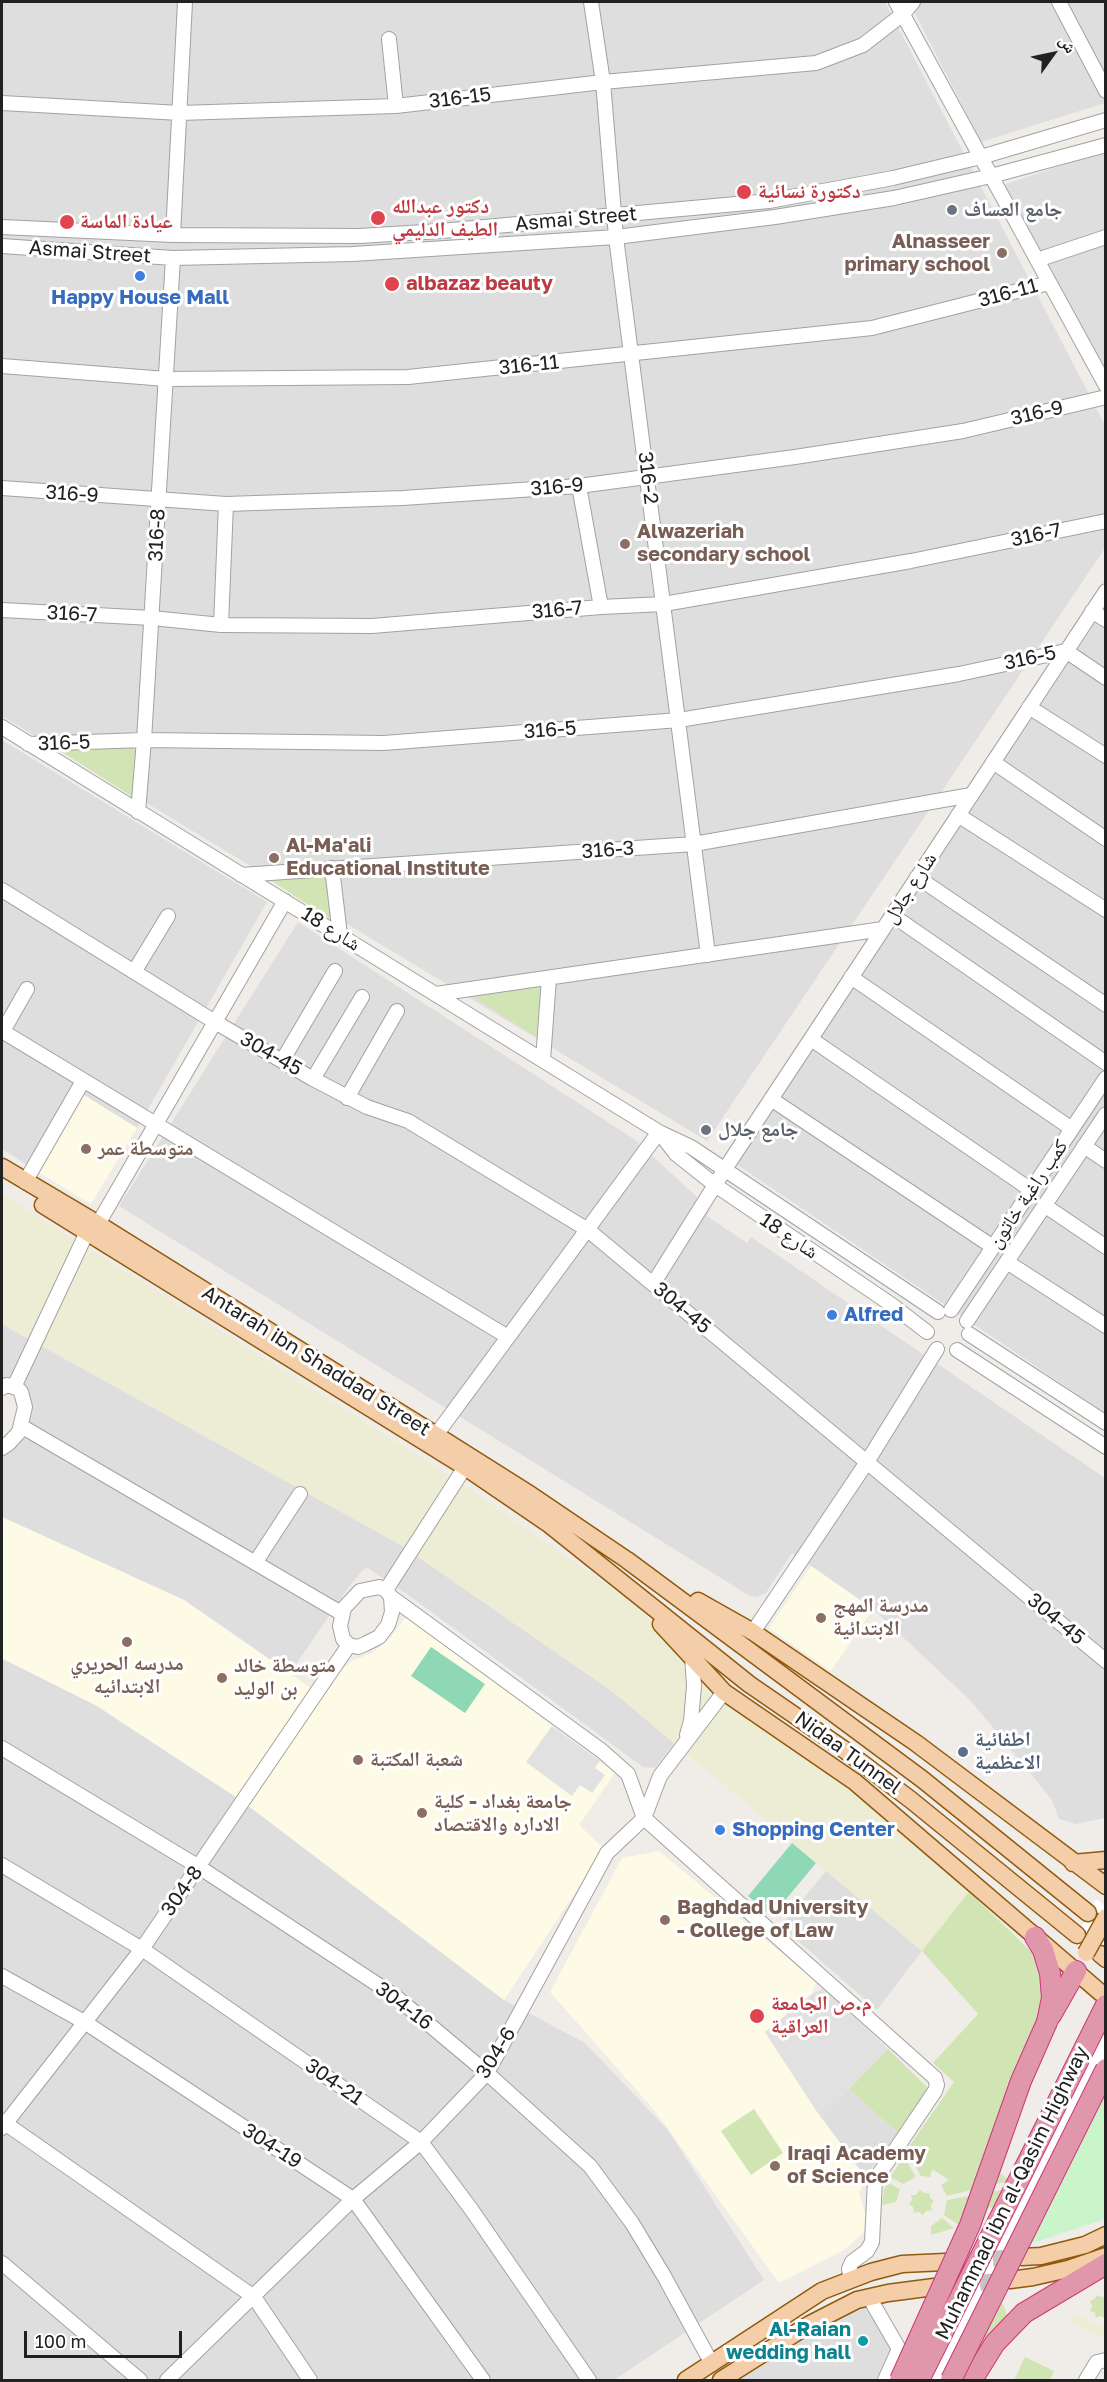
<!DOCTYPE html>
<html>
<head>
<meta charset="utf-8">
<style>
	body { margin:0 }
	#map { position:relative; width:1107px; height:2382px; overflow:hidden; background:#f0ede8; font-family:"Golos Text","Noto Naskh Arabic",sans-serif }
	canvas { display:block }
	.frame { position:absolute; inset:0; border:3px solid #212121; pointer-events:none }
	.north { position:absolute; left:1023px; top:24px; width:60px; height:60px; -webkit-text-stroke:4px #fff; paint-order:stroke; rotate:57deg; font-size:16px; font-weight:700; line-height:24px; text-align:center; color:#212121 }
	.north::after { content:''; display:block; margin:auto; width:21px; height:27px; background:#212121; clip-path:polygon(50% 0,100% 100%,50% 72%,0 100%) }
	.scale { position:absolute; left:24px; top:2331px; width:158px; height:27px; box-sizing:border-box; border:3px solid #212121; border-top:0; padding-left:8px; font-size:18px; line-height:21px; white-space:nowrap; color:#212121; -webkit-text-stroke:4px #fff; paint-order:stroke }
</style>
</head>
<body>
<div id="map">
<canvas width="1107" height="2382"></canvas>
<div class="frame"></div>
<div class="north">ش</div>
<div class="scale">100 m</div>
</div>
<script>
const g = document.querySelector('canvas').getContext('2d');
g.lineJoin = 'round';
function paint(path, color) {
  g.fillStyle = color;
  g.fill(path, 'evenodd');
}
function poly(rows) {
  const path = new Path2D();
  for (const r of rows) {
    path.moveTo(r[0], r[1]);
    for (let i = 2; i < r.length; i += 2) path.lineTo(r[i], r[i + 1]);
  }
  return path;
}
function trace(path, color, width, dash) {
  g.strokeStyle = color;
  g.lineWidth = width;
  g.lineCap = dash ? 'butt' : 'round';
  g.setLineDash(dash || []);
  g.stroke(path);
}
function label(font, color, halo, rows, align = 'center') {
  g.font = font + ' "Golos Text","Noto Naskh Arabic",sans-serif';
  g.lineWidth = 6;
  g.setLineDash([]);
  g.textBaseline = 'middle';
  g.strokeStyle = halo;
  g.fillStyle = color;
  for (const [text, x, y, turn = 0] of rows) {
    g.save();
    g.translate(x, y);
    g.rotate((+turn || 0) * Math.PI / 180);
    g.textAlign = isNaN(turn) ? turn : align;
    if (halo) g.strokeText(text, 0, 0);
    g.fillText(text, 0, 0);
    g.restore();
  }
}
const residential = poly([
	[2,2,885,2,1105,425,1105,548,707,1141,2,716],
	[909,2,1105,2,1105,103,981,142],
	[1105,151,1105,374,1003,185],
	[1105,601,1105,1413,736,1164],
	[2,740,267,902,137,1128,81,1094,35,1170,2,1149],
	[298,922,634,1139,710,1209,707,1216,747,1243,751,1237,1105,1478,1105,1818,1076,1824,1059,1819,1052,1800,972,1702,873,1609,792,1553,766,1593,756,1597,750,1596,119,1206],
	[2,1324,401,1545,613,1692,674,1743,655,1768,643,1767,411,1597,368,1568,363,1570,348,1588,290,1673,184,1600,2,1517,2,1448,9,1443,24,1400,2,1388],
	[2,1659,97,1706,242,1801,504,2000,585,2043,668,2130,764,2280,614,2380,2,2380],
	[826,1871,922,1951,877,2010,781,1926],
	[849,2089,898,2133,865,2177,821,2118],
	[869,2297,899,2349,885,2380,723,2380]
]);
const education = poly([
	[81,1093,137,1128,91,1204,35,1170],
	[2,1517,184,1600,315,1691,352,1661,372,1653,390,1638,407,1616,615,1773,579,1825,604,1849,504,2000,242,1801,97,1706,2,1658],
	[811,1566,873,1609,831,1671,769,1628],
	[659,1851,816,1982,812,1994,765,2033,821,2117,865,2177,859,2193,865,2213,866,2222,864,2232,844,2250,779,2283,655,2111,550,1992,622,1858]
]);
const farmland = poly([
	[2,1194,438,1468,641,1608,709,1694,862,1796,969,1892,922,1951,613,1692,401,1545,2,1324],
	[1074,2314,1105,2328,1105,2339,1070,2323]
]);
const grass = poly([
	[51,745,137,748,133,797],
	[263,875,328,875,334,922],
	[534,982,540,988,539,1039,467,992],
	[969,1892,1034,1954,1044,1974,1044,1996,1039,2019,985,2158,1009,2181,947,2196,941,2185,949,2180,932,2169,930,2177,921,2176,906,2151,954,2082,933,2063,978,2014,922,1951],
	[888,2049,928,2088,898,2133,849,2089],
	[754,2109,783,2153,751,2175,721,2131],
	[904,2157,916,2177,903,2184,890,2177],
	[887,2182,900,2189,896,2202,882,2205,884,2190],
	[1034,2184,959,2225,944,2215,947,2200],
	[920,2190,924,2193,929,2193,930,2198,934,2201,931,2205,932,2210,926,2211,923,2215,919,2212,914,2213,913,2207,909,2204,912,2200,911,2195,916,2195],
	[942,2218,954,2228,931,2235,931,2226],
	[1097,2295,1101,2297,1105,2296,1105,2318,1101,2316,1096,2318,1095,2313,1090,2311,1092,2306,1090,2301,1095,2299],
	[999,2302,1003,2304,1008,2318,968,2380,960,2380],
	[1025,2357,1054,2371,1050,2380,1014,2380]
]);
const park = poly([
	[1105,2095,1105,2219,1030,2244,1067,2171]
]);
const pitch = poly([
	[431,1647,485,1684,465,1713,411,1676],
	[792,1843,816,1863,772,1916,748,1896]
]);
const parking = poly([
	[552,1726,600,1761,595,1768,605,1775,592,1793,580,1785,572,1796,526,1762],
	[824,1988,888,2049,821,2118,765,2032,812,1994]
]);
const pier = poly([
	[1096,1899,1106,1907,1105,1943,1098,1963,1074,1942],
	[1105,1984,1105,2090,960,2380,908,2380]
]);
const majorTunnel = poly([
	[969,2260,1022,2257],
	[956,2285,1010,2280]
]);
const minor = poly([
	[591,2,603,82,616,237,708,955],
	[896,2,1106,386],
	[1059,2,1106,91],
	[389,39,396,106],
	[2,103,180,113,396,106,603,82,816,63,863,45,903,14,913,2],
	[2,227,173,235,359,236,441,231,769,201,893,178,981,157,1106,120],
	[173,235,185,2],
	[2,246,173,258,353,254,616,237,775,217,894,198,991,176,1106,145],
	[1037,260,1106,237],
	[2,366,166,379,408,377,872,328,1049,283],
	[579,486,601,607],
	[2,488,226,504,403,498,579,486,795,457,963,431,1106,397],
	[2,610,152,618,221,625,372,626,601,607,664,604,911,561,1106,521],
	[1092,611,1106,620],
	[221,625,226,504],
	[1029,707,1106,756],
	[2,727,659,1132,691,1147,938,1312],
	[28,744,144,740,384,743,679,720,959,674,1066,651,1106,678],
	[993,762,1106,839],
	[138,812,144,740,173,258],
	[958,815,1106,910],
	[332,868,340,935],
	[241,875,694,844,971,795],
	[917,877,1106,1005],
	[2,890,215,1022,313,1079,367,1107,408,1121,588,1230,1106,1661],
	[892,915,1106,1063],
	[134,972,168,916],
	[851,977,1072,1129],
	[436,994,883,929],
	[2,1031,508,1337],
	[3,1031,27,989],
	[811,1039,1031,1190],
	[543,1060,549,978],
	[282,1061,335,971],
	[313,1079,362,997],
	[347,1098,397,1011],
	[771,1099,993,1247],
	[659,1132,676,1154,715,1185,892,1305,927,1332],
	[1084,1146,1106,1161],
	[25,1182,83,1081],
	[1044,1205,1106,1247],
	[98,1224,285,901],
	[1007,1262,1106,1326],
	[653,1284,725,1169,1106,591],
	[951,1310,1106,1078],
	[967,1321,1106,1114],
	[969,1334,1106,1423],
	[957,1350,1106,1447],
	[14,1387,87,1232],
	[2,1388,7,1385,17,1388,21,1392,25,1407,19,1432,9,1443,2,1448],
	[21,1426,341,1613],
	[436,1435,659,1132],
	[255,1563,300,1494],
	[379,1587,386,1590,391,1597,392,1612,388,1625,379,1637,365,1644,358,1647,349,1645,343,1639,340,1626,344,1608,360,1591,379,1587],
	[386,1590,465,1467],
	[391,1597,602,1751,628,1774,644,1818],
	[753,1632,867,1462,937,1349],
	[687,1735,691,1721,694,1686,692,1655],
	[2,1748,199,1867,395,1996,487,2073,590,2166,632,2223,664,2276,712,2364],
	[644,1818,935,2078,937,2085,935,2091,875,2180,872,2242,867,2251,852,2262,849,2269,851,2280],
	[2,1865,142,1949,421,2142,471,2209,589,2380],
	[2,1976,86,2023,353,2199,483,2380],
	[2,2121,254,2297,310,2380],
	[2,2128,142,1949,349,1645],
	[2,2263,140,2380],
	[869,2297,899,2349,885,2380],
	[167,2380,353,2199,421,2142,487,2073,607,1853,644,1818,660,1776,724,1692],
	[1086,2380,1097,2362,1106,2360]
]);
const major = poly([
	[2,1167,98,1224,436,1435,531,1495,627,1560,922,1779,1088,1913],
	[43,1205,465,1467,550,1525,749,1684,842,1748,911,1800,1077,1935],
	[698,1601,753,1632,916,1743,1106,1886],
	[661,1624,724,1692,855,1782,1101,1993],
	[1073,1863,1106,1860],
	[1100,1954,1106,1959],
	[1022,2257,1041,2256,1085,2245,1106,2235],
	[1010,2280,1033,2277,1068,2269,1106,2256],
	[686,2380,822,2291,871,2272,902,2264,945,2262],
	[721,2380,810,2324,857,2300,888,2293,934,2287]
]);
const highway = poly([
	[1035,1937,1043,1950,1050,1973,1052,1998,1047,2022],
	[1051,2015,1076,1971],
	[972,2380,995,2343,1024,2313,1106,2264]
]);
const majorBridge = poly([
	[1086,1953,1106,1917]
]);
const highwayBridge = poly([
	[900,2380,970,2225,1021,2081,1047,2022],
	[919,2380,1106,2005],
	[951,2380,1106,2069]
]);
const markers = [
	[744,192,8,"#e0444e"],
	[952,210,6,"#6b7280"],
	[378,218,8,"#e0444e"],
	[67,222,8,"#e0444e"],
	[1002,253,6,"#8d6e63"],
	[140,276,6,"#3f7fe0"],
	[392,284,8,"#e0444e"],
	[625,544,6,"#8d6e63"],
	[274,858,6,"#8d6e63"],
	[706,1130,6,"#6b7280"],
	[86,1149,6,"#8d6e63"],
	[832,1315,6,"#3f7fe0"],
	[821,1618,6,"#8d6e63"],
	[127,1642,6,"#8d6e63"],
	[222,1678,6,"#8d6e63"],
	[963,1752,6,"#5c6f8a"],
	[358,1760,6,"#8d6e63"],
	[422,1813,6,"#8d6e63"],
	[720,1830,6,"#3f7fe0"],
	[665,1920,6,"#8d6e63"],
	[757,2016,8,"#e0444e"],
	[775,2166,6,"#8d6e63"],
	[863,2341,6,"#0f9aa8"]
];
const streetNames = [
	["316-15",460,98,-7],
	["Asmai Street",576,219,-5],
	["Asmai Street",90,252,4],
	["316-11",1008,293,-15],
	["316-11",529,365,-6],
	["316-9",1037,413,-13],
	["316-2",648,478,83],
	["316-9",557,487,-5],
	["316-9",72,494,4],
	["316-8",157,535,-87],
	["316-7",1036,535,-12],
	["316-7",557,610,-5],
	["316-7",72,614,3],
	["316-5",1030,658,-12],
	["316-5",550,730,-4],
	["316-5",64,743,-2],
	["316-3",608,850,-4],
	["شارع جلال",910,888,-57],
	["شارع 18",331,929,32],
	["304-45",271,1054,30],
	["كمب راغبة خاتون",1028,1194,-56],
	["شارع 18",789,1236,34],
	["304-45",682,1308,40],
	["Antarah ibn Shaddad Street",316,1361,32],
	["304-45",1056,1619,40],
	["Nidaa Tunnel",848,1753,36],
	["304-8",182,1891,-55],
	["304-16",404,2006,37],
	["304-6",496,2053,-58],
	["304-21",334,2082,35],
	["304-19",272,2146,33],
	["Muhammad ibn al-Qasim Highway",1012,2193,-64]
];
const healthNames = [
	["دكتورة نسائية",758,192],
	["دكتور عبدالله",392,207],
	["الطيف الدليمي",392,230],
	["عيادة الماسة",80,222],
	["albazaz beauty",406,284],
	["م.ص الجامعة",771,2004],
	["العراقية",771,2027]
];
const worshipNames = [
	["جامع العساف",964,210],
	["جامع جلال",718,1130]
];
const educationNames = [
	["Alnasseer",990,242,"right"],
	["primary school",990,265,"right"],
	["Alwazeriah",637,532],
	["secondary school",637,555],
	["Al-Ma'ali",286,846],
	["Educational Institute",286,869],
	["متوسطة عمر",98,1149],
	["مدرسة المهج",833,1606],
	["الابتدائية",833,1629],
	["مدرسه الحريري",127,1664,"center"],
	["الابتدائيه",127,1687,"center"],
	["متوسطة خالد",234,1666],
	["بن الوليد",234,1689],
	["شعبة المكتبة",370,1760],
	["جامعة بغداد - كلية",434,1802],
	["الاداره والاقتصاد",434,1825],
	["Baghdad University",677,1908],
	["- College of Law",677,1931],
	["Iraqi Academy",787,2154],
	["of Science",787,2177]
];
const shopNames = [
	["Happy House Mall",140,298,"center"],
	["Alfred",844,1315],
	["Shopping Center",732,1830]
];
const serviceNames = [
	["اطفائية",975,1740],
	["الاعظمية",975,1763]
];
const cultureNames = [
	["Al-Raian",851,2330],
	["wedding hall",851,2353]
];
paint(residential, '#dfdede');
paint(education, '#fdfbe5');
paint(farmland, '#ededd5');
paint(grass, '#d0e5b3');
paint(park, '#caf5ca');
paint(pitch, '#8ed8b5');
paint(parking, '#e1e1e1');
paint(pier, '#fff');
trace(majorTunnel, '#c7c4c0', 16, [16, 8]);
trace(minor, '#a2a2a2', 16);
trace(major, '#905a0e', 19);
trace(highway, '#cc3777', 22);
trace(minor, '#fff', 14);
trace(major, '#f4cda9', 16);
trace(highway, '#e097ab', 20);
trace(majorBridge, '#905a0e', 19, []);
trace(highwayBridge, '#cc3777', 22, []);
trace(majorBridge, '#f4cda9', 16);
trace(highwayBridge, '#e097ab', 20);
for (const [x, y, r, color] of markers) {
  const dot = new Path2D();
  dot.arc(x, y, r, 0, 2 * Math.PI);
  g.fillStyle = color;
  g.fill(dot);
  trace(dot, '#fff', 2);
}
label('20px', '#212121', '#fff', streetNames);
label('bold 20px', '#be3a42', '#fff', healthNames, 'left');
label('bold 20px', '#5b616d', '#fff', worshipNames, 'left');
label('bold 20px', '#785e54', '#fff', educationNames, 'left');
label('bold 20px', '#366cbe', '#fff', shopNames, 'left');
label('bold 20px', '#4e5e75', '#fff', serviceNames, 'left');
label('bold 20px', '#0d838f', '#fff', cultureNames, 'right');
</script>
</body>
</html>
